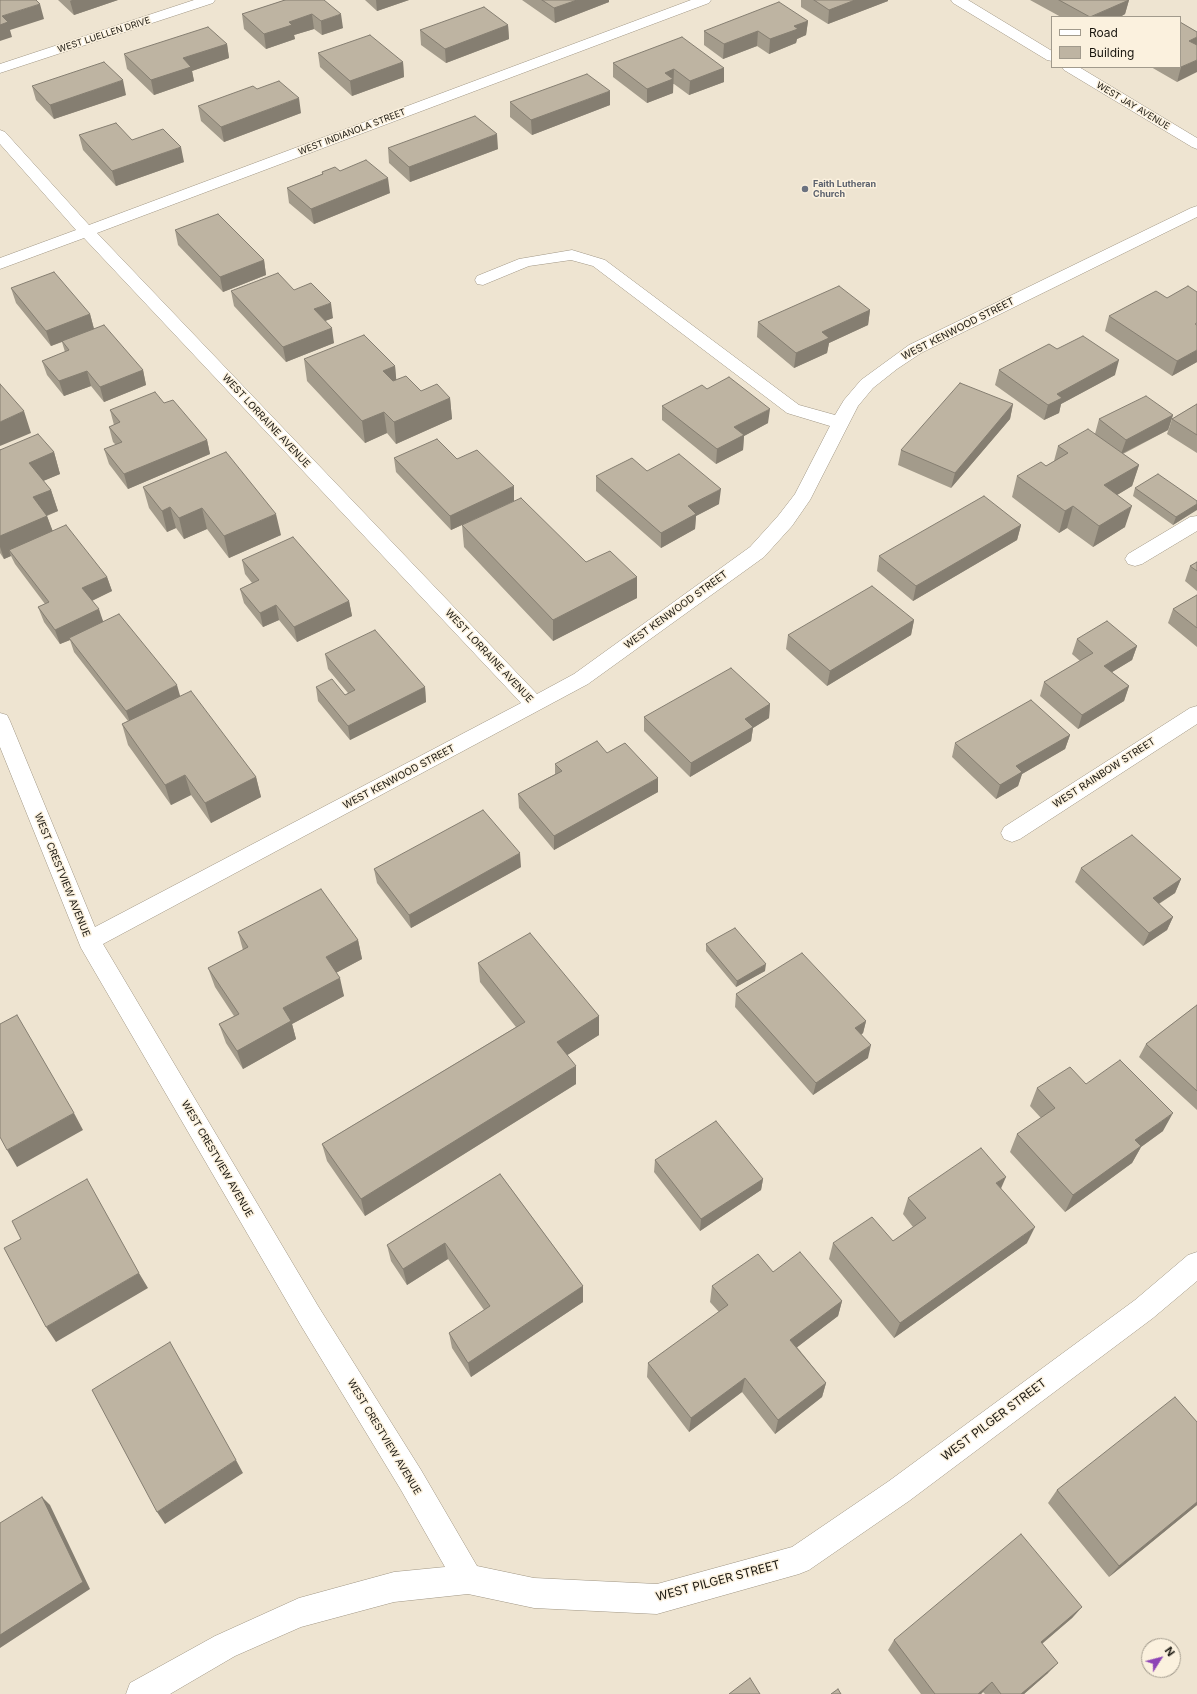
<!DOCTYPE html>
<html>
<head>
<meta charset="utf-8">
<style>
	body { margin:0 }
	#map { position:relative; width:1197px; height:1694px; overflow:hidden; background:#eee4d1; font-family:Inter,sans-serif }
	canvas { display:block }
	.legend { position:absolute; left:1051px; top:16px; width:130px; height:52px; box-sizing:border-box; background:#fbf1de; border:1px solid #a19a8c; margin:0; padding:5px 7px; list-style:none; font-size:12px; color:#1a1710 }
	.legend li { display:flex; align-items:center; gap:8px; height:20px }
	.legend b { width:20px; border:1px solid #a19a8c }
	.north { position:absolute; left:1141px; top:1638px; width:40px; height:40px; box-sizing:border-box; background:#fbf1de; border:1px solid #a19a8c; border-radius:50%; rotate:54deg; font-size:11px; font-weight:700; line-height:16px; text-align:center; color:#1a1710 }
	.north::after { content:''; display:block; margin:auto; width:14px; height:18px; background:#8d44b6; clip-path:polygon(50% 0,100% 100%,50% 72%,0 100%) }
</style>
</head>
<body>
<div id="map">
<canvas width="1197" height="1694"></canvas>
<ul class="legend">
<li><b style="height:5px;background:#fff"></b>Road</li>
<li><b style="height:11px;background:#beb4a2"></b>Building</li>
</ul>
<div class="north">N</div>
</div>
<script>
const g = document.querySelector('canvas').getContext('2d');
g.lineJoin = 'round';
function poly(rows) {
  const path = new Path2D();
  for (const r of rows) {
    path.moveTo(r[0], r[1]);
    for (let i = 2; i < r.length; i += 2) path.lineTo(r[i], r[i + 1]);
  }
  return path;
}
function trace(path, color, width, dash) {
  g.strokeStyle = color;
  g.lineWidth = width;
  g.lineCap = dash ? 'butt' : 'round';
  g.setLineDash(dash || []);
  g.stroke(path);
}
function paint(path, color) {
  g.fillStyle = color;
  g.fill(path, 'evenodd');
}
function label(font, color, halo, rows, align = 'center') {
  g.font = font + ' Inter,sans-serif';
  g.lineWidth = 3;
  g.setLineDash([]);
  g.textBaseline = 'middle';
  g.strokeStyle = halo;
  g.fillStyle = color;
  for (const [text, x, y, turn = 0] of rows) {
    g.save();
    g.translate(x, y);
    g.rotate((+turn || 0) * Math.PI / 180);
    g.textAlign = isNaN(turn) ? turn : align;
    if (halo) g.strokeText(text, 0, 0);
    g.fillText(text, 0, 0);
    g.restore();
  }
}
const street = poly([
	[194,0,215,0,213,3,0,73,0,64,194,0],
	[691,0,711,0,709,3,97,233,537,694,574,674,750,547,778,516,795,494,830,426,787,413,593,266,571,260,529,266,483,285,477,284,475,280,477,276,519,259,572,250,605,260,799,405,835,415,844,400,861,380,909,345,1191,208,1197,206,1197,217,921,353,897,369,873,388,858,406,810,500,792,526,764,557,588,684,103,944,318,1306,421,1470,477,1566,534,1578,657,1584,792,1547,889,1481,1135,1300,1188,1255,1197,1252,1197,1281,1153,1318,909,1501,809,1570,799,1574,657,1614,534,1608,468,1594,394,1602,301,1627,235,1656,170,1694,126,1694,130,1683,215,1636,299,1598,394,1572,445,1567,401,1490,300,1324,81,948,0,747,0,713,7,715,10,721,95,927,521,703,84,238,0,269,0,258,76,230,0,144,0,130,5,132,89,225,691,0],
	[951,0,968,0,1052,51,1052,61,1047,60,953,3,951,0],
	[1062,67,1079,67,1197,138,1197,149,1192,147,1064,70,1062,67],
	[1197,516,1197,531,1142,564,1135,566,1128,564,1125,559,1128,554,1190,517,1197,516],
	[1197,706,1197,724,1020,839,1012,842,1004,839,1001,833,1004,827,1190,708,1197,706]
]);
const wall = poly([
	[58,0,118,0,74,15],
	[285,0,343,28,322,35,314,29,294,35,295,39,266,49,244,29,242,14],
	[365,0,409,0,377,11],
	[522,0,609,0,609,2,555,23],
	[801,0,888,0,888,1,828,24,801,7],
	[1030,0,1129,0,1125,14,1120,17,1061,17],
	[808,21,806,35,797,39,796,43,769,54,757,46,723,59,704,45,704,31],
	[1180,22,1197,32,1177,82,1151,67,1180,67],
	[508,25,509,39,446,63,421,45,420,30],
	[227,44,229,58,192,71,194,81,154,95,127,69,124,54],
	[318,53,403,62,404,77,352,96,320,67],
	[613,63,724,68,724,82,689,95,674,84,673,84,673,93,647,103,613,77],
	[32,86,126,95,54,119,36,100],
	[510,102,610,105,532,135,510,117],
	[198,106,301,113,224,142,201,121],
	[79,135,132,140,184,162,116,186,83,150],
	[388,148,498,149,410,182,389,163],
	[340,171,390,193,314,224,289,203,287,188,322,174,322,172],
	[175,230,264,260,266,275,223,292,178,245],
	[11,288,90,314,94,329,143,370,146,385,104,402,91,386,64,396,47,375,42,361,65,352,62,342,51,346,16,303],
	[294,290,333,318,325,321,334,343,286,362,234,306,231,291],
	[870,310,868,325,829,343,827,353,794,368,757,337,758,322],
	[1109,316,1197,362,1172,376,1105,331],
	[1057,349,1115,375,1061,404,1059,413,1044,420,995,385,999,370],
	[304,359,395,366,396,380,421,391,450,398,452,419,396,444,387,433,365,443,307,381],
	[707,389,768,423,744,436,743,450,716,464,662,420,662,406],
	[164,403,207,440,210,454,128,489,109,464,104,449,116,445,113,442,109,427,114,425,110,410],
	[1013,404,1010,419,951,488,898,465,901,450],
	[1197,404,1197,453,1167,434,1172,419],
	[1173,415,1168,430,1123,454,1139,465,1132,486,1117,495,1125,527,1093,547,1067,528,1059,533,1012,497,1017,476,1046,466,1054,461,1058,446,1095,434,1099,419],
	[0,448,0,449,54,452,60,474,43,481,51,490,58,511,47,516,52,530,107,577,112,591,92,601,103,621,180,696,256,777,261,797,211,823,191,795,171,805,128,745,122,724,128,721,74,652,70,640,60,644,44,622,38,607,45,604,15,564,11,556,4,559,0,553],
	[394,458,457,459,514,501,451,530,396,472],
	[647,471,719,504,696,516,695,529,661,548,596,491,596,476],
	[143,487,281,535,229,558,207,529,184,539,176,528,167,532,149,508],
	[1135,488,1197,501,1197,509,1173,525,1133,496],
	[462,525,637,577,637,598,553,641,464,547],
	[1021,525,1017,540,913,601,877,571,879,556],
	[242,560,349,601,352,616,297,642,279,620,263,627,244,603,240,589,252,583,245,574],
	[1197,562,1197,591,1185,581,1190,566],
	[1197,595,1197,647,1168,623,1173,609],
	[914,620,911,635,827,686,786,649,788,635],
	[1077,639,1137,646,1132,660,1112,672,1129,686,1124,701,1078,729,1040,696,1044,682,1080,661,1072,654],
	[325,654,425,687,426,702,350,740,318,701,316,687,345,695,348,693,328,669],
	[770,704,769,718,753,728,751,741,690,777,644,731,644,717],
	[1070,735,1065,749,1022,774,1018,786,996,799,952,757,955,743],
	[607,753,658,792,554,850,519,808,518,794,555,774,555,764],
	[521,867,411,928,377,883,374,869],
	[1081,868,1181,879,1175,893,1159,904,1173,917,1167,930,1143,946,1075,882],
	[238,932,358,940,362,959,336,973,344,996,292,1024,296,1039,243,1069,226,1043,219,1024,234,1016,215,987,208,968,243,950],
	[706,944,765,971,736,987,706,951],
	[478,963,599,1016,599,1035,567,1055,576,1084,365,1216,327,1161,322,1144,516,1027,480,982],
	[736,994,866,1021,863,1033,861,1035,868,1058,813,1095,735,1007],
	[1197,1005,1197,1110,1139,1057,1146,1044],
	[1086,1084,1163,1131,1141,1147,1132,1163,1065,1212,1010,1152,1017,1134,1041,1118,1030,1106,1037,1088],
	[655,1160,763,1179,761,1190,700,1231,654,1172],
	[500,1174,583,1286,583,1302,471,1377,452,1348,449,1333,484,1310,448,1259,407,1285,391,1261,387,1245],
	[1001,1188,1027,1243,894,1338,829,1259,833,1243,893,1241,913,1227,903,1214,908,1198],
	[773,1272,842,1301,838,1316,797,1347,826,1383,822,1397,775,1434,742,1392,689,1432,647,1377,648,1363,719,1312,710,1302,712,1286],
	[1197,1422,1197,1505,1109,1577,1048,1503,1057,1490],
	[1082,1607,1072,1618,1042,1644,1048,1673,1024,1694,985,1694,983,1692,981,1694,921,1694,888,1650,894,1640]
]);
const shadedWall = poly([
	[72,0,118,0,74,15,70,1],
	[376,0,409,0,377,11],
	[577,0,609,0,609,2,555,23,554,8],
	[855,0,888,0,888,1,828,24,829,10],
	[1129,0,1125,14,1120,17,1091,17],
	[40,4,44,19,10,30,12,37,0,41,0,25,2,16],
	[312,14,314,29,294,35,295,39,266,49,264,34,289,22],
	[341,14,343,28,322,35,321,21],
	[808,21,806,35,797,39,796,43,769,54,770,39,794,26],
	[508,25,509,39,446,63,445,49],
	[758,31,757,46,723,59,724,44],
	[1197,37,1197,50,1189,41],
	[227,44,229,58,192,71,194,81,154,95,151,80,183,58],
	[1197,60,1197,72,1177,82,1181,67],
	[403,62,404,77,352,96,350,81],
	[724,68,724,82,689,95,690,81],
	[674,69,673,93,647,103,647,89,665,73],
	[123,80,126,95,54,119,50,105],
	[610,91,610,105,532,135,531,120],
	[299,98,301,113,224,142,221,127],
	[497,134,498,149,410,182,409,167],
	[181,147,184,162,116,186,112,171],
	[388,178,390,193,314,224,311,209],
	[264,260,266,275,223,292,220,277],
	[331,303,333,318,317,324,314,309],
	[870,310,868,325,829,343,827,353,794,368,796,353,822,332],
	[90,314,94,329,51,346,46,331],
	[332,328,334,343,286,362,283,347],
	[1197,350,1197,362,1172,376,1177,361],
	[1119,360,1115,375,1061,404,1059,413,1044,420,1048,405,1057,394],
	[395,366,397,387,383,371],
	[143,370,146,385,104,402,100,387],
	[87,371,91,386,64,396,59,381],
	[450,398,452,419,396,444,394,422],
	[1013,404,1010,419,951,488,955,473],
	[770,409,768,423,744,436,743,450,716,464,717,449,734,427],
	[24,411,31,433,0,446,0,422],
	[384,412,387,433,365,443,362,421],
	[1173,415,1168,430,1121,454,1126,440],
	[207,440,210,454,128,489,124,474],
	[54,452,60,474,36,484,29,463],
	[1139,465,1132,486,1097,507,1104,485],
	[514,486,514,501,451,530,450,516],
	[721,489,719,504,696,516,695,529,661,548,661,533,688,506],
	[51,490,58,511,40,518,33,497],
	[1197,504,1197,510,1173,525,1176,517],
	[1073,506,1067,528,1059,533,1065,511],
	[1132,506,1125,527,1093,547,1099,526],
	[170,507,176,528,167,532,162,511],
	[202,508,207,529,184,539,179,518],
	[276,514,281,535,229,558,224,536],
	[47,516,55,537,9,550,11,556,4,559,0,547,0,536],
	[1021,525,1017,540,913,601,916,586],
	[107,577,112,591,87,603,82,588],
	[637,577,637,598,553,641,553,620],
	[349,601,352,616,297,642,294,627],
	[276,605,279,620,263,627,260,613],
	[99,609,104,624,69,638,70,640,60,644,55,630],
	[914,620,911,635,827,686,830,671],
	[1137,646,1132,660,1099,680,1104,666],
	[177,685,181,699,131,725,126,711],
	[1129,686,1124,701,1078,729,1082,715],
	[425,687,426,702,350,740,348,726],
	[770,704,769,718,753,728,751,741,690,777,691,763,745,719],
	[1070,735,1065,749,1022,774,1018,786,996,799,1000,785,1016,766],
	[185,775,191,795,171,805,165,785],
	[256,777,261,797,211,823,205,803],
	[658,778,658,792,554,850,554,836],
	[520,853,521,867,411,928,409,915],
	[1181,879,1175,893,1147,911,1153,898],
	[1173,917,1167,930,1143,946,1149,933],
	[358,940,362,959,330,976,326,957],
	[766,964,765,971,736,987,737,981],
	[340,978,344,996,292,1024,296,1039,243,1069,237,1051,283,1008],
	[599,1016,599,1035,558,1061,557,1042],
	[866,1021,863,1033,852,1041,855,1028],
	[871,1045,868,1058,813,1095,816,1083],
	[576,1066,576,1084,365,1216,361,1199],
	[74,1113,83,1130,17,1167,7,1150],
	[1173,1113,1163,1131,1141,1147,1132,1163,1065,1212,1073,1195,1135,1140],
	[1006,1177,999,1193,996,1183],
	[763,1179,761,1190,700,1231,701,1219],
	[1035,1227,1027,1243,894,1338,900,1323],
	[445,1243,448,1259,407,1285,403,1269],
	[139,1273,148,1288,56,1342,46,1327],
	[583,1286,583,1302,471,1377,468,1363],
	[842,1301,838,1316,787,1355,790,1340],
	[745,1378,742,1392,689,1432,691,1418],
	[826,1383,822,1397,775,1434,778,1420],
	[236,1460,243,1473,165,1524,157,1512],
	[42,1497,50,1505,90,1589,0,1648,0,1635],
	[1197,1502,1197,1505,1109,1577,1119,1566],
	[1082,1607,1072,1618,1032,1652,1041,1642],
	[1058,1663,1048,1673,1024,1694,1021,1694],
	[992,1682,981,1694,978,1694]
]);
const building = poly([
	[0,0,36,0,40,4,2,16,8,22,0,25,0,0],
	[285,0,324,0,341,14,321,21,312,14,289,22,292,25,264,34,242,14,285,0],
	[542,0,577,0,554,8,542,0],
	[814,0,855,0,829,10,814,0],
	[1059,0,1129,0,1090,17,1059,0],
	[779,2,808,21,794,26,798,29,770,39,758,31,724,44,704,31,779,2],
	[484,7,508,25,445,49,420,30,484,7],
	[1180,22,1197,32,1197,37,1189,41,1197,45,1197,60,1181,67,1180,67,1180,22],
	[208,27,227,44,183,58,191,67,151,80,124,54,208,27],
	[370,35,403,62,350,81,318,53,370,35],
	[682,37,724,68,690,81,674,69,665,73,673,79,647,89,613,63,682,37],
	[104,62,123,80,50,105,32,86,104,62],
	[587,74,610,91,531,120,510,102,587,74],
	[279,81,299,98,221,127,198,106,253,86,257,89,279,81],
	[475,116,497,134,409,167,388,148,475,116],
	[116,123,132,140,163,129,181,147,112,171,79,135,116,123],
	[366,160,388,178,311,209,287,188,323,174,322,172,335,167,340,171,366,160],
	[218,214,264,260,220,277,175,230,218,214],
	[54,272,90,314,46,331,11,288,54,272],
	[278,273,294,290,311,283,331,303,314,309,332,328,283,347,231,291,278,273],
	[839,286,870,310,822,332,829,338,796,353,758,322,839,286],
	[1188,286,1197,292,1197,323,1195,324,1197,325,1197,350,1177,361,1109,316,1156,291,1167,298,1188,286],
	[104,325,143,370,100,387,87,371,59,381,42,361,69,350,62,341,104,325],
	[364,335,395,366,383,371,393,381,406,376,421,391,437,384,450,398,394,422,384,412,362,421,304,359,364,335],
	[1083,336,1119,360,1057,394,1062,398,1048,405,999,370,1049,344,1057,349,1083,336],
	[729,377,770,409,734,427,744,435,717,449,662,406,702,385,707,389,729,377],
	[960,383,1013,404,955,473,901,450,960,383],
	[0,384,24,411,0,422,0,384],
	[155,392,164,403,173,400,207,440,124,474,104,449,122,442,109,427,120,422,110,410,155,392],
	[1146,396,1173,415,1126,440,1099,419,1146,396],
	[1197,404,1197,435,1172,419,1197,404],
	[1088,429,1139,465,1104,485,1132,506,1099,526,1073,506,1065,511,1017,476,1041,462,1046,466,1068,453,1058,446,1088,429],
	[38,434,54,452,29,463,51,490,33,497,47,516,0,536,0,450,38,434],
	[437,439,457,459,477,450,514,486,450,516,394,458,437,439],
	[226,452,276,514,224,536,202,508,179,518,170,507,162,511,143,487,226,452],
	[679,454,721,489,688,506,696,514,661,533,596,476,632,458,647,471,679,454],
	[1158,474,1197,501,1197,504,1176,517,1135,488,1158,474],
	[984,496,1021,525,916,586,879,556,984,496],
	[521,498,586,562,610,551,637,577,553,620,462,525,521,498],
	[66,525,107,577,82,588,99,609,55,630,38,607,49,602,9,550,66,525],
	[293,537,349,601,294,627,276,605,260,613,240,589,259,580,242,560,293,537],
	[1197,562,1197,571,1190,566,1197,562],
	[872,586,914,620,830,671,788,635,872,586],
	[1197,595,1197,628,1173,609,1197,595],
	[119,614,177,685,126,711,69,638,119,614],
	[1107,621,1137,646,1104,666,1129,686,1082,715,1044,682,1093,653,1077,639,1107,621],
	[375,630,425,687,348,726,316,687,332,679,345,695,355,690,325,654,375,630],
	[731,668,770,704,745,719,753,727,691,763,644,717,731,668],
	[191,691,256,777,205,803,185,775,165,785,122,724,191,691],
	[1031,700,1070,735,1016,766,1022,772,1000,785,955,743,1031,700],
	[597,741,607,753,625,743,658,778,554,836,518,794,562,771,555,764,597,741],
	[483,810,520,853,409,915,374,869,483,810],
	[1132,835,1181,879,1153,898,1173,917,1149,933,1081,868,1132,835],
	[321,889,358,940,326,957,340,978,283,1008,291,1021,237,1051,219,1024,239,1014,208,968,248,947,238,932,321,889],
	[735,928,766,964,737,981,706,944,735,928],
	[530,933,599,1016,557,1042,576,1066,361,1199,322,1144,525,1022,478,963,530,933],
	[802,953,866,1021,855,1028,871,1045,816,1083,736,994,802,953],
	[1197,1005,1197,1091,1146,1044,1197,1005],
	[17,1015,74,1113,7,1150,0,1137,0,1024,17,1015],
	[1120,1060,1173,1113,1135,1140,1141,1146,1073,1195,1017,1134,1055,1108,1037,1088,1070,1067,1086,1084,1120,1060],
	[716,1121,763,1179,701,1219,655,1160,716,1121],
	[981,1148,1006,1177,996,1183,1035,1227,900,1323,833,1243,872,1217,893,1241,926,1218,908,1198,981,1148],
	[500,1174,583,1286,468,1363,449,1333,490,1306,445,1243,403,1269,387,1245,500,1174],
	[87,1179,139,1273,46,1327,4,1248,21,1239,12,1221,87,1179],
	[800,1252,842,1301,790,1340,826,1383,778,1420,745,1378,691,1418,648,1363,728,1305,712,1286,758,1254,773,1272,800,1252],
	[170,1342,236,1460,157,1512,92,1390,170,1342],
	[1175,1397,1197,1422,1197,1502,1119,1566,1057,1490,1175,1397],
	[42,1497,83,1582,0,1635,0,1523,42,1497],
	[1021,1534,1082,1607,1041,1642,1058,1663,1021,1694,1001,1694,992,1682,978,1694,935,1694,894,1640,1021,1534],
	[750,1678,760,1694,729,1694,750,1678],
	[838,1689,841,1694,831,1694,838,1689]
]);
const markers = [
	[805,189,4,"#6b7280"]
];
const farStreetnames = [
	["WEST LUELLEN DRIVE",104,35,-18],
	["WEST JAY AVENUE",1133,106,31],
	["WEST INDIANOLA STREET",352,132,-21]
];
const farWorshipnames = [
	["Faith Lutheran",813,184],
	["Church",813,194]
];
const streetNames = [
	["WEST KENWOOD STREET",958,329,-27],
	["WEST LORRAINE AVENUE",266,421,47],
	["WEST KENWOOD STREET",676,610,-36],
	["WEST LORRAINE AVENUE",489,656,47],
	["WEST RAINBOW STREET",1104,773,-33],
	["WEST KENWOOD STREET",399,777,-28],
	["WEST CRESTVIEW AVENUE",62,875,68],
	["WEST CRESTVIEW AVENUE",217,1159,60],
	["WEST CRESTVIEW AVENUE",384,1437,59]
];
const nearStreetnames = [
	["WEST PILGER STREET",994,1420,-37],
	["WEST PILGER STREET",718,1581,-15]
];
trace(street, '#a09684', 1);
paint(street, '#fff');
paint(wall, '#a39b8b');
paint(shadedWall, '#857e71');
paint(building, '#beb4a2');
trace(building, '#857e71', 1);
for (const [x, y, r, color] of markers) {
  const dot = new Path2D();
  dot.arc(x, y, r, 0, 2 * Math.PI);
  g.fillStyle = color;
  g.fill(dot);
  trace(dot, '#fbf1de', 1.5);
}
label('9px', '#1a1710', '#fbf1de', farStreetnames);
label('bold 9px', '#5b616d', '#fbf1de', farWorshipnames, 'left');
label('10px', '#1a1710', '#fbf1de', streetNames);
label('12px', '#1a1710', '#fbf1de', nearStreetnames);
</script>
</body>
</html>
